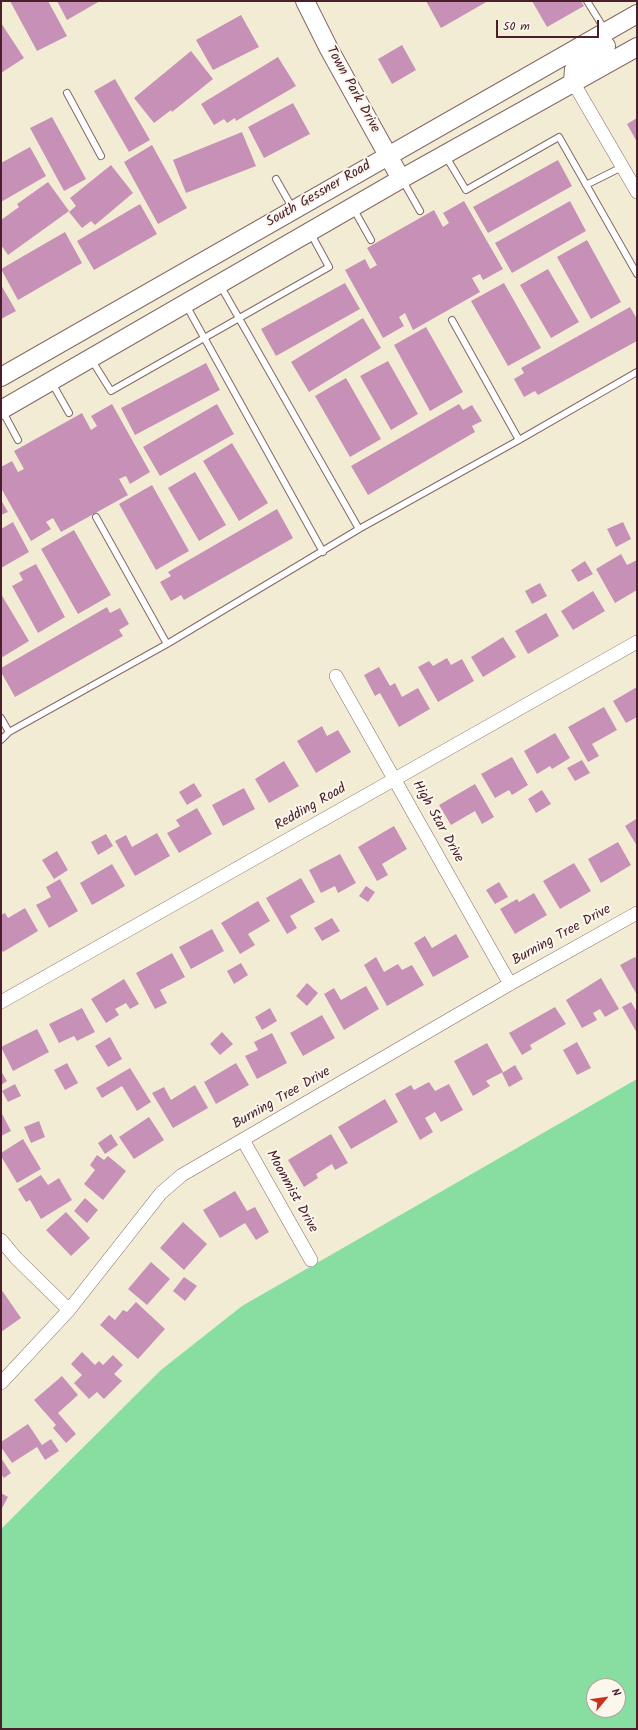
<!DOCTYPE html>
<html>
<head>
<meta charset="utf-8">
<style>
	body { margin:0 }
	#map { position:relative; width:638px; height:1730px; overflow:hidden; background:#f3ecd5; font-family:Kalam,sans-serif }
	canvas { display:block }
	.frame { position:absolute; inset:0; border:2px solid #4a1f2b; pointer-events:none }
	.north { position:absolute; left:586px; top:1678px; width:40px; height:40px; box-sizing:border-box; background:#fbf7ec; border:1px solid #b4a19f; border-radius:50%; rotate:61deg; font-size:11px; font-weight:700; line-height:16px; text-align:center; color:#4a1f2b }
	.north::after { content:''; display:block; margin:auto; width:14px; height:18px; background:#c8321e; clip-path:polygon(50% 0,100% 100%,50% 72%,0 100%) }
	.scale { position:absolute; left:496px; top:20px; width:103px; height:18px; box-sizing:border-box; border:2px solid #4a1f2b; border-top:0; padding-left:5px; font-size:12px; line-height:14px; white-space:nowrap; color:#4a1f2b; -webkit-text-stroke:3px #fbf7ec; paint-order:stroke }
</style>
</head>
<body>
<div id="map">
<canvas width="638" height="1730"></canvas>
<div class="frame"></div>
<div class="north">N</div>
<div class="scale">50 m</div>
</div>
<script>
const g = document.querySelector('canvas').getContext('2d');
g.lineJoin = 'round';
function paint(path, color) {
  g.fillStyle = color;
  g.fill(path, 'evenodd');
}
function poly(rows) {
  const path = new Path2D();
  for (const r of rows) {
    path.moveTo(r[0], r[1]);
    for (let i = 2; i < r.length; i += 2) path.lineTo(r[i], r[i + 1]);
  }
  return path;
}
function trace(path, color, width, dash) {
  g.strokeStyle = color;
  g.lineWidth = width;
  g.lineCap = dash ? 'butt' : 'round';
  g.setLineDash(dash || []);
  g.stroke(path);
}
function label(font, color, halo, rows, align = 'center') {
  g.font = font + ' Kalam,sans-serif';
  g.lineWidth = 4;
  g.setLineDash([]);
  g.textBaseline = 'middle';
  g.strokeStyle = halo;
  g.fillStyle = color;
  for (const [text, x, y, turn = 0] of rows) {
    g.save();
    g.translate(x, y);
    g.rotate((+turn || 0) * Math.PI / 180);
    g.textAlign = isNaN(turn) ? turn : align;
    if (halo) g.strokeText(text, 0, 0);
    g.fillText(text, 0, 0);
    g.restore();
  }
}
const green = poly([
	[637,1079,637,1729,1,1729,1,1529,161,1370,242,1306],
	[594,1686,618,1686,618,1710,594,1710]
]);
const building = poly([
	[10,1,48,1,67,36,37,51],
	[57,1,100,1,67,20],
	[426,1,488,1,441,28],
	[532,1,581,1,584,6,547,27],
	[241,15,259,47,213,70,196,40],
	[1,23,24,58,1,73],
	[402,45,416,70,392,84,378,59],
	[191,51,213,79,172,112,171,110,154,123,134,98],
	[278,57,296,86,236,121,235,118,227,123,224,119,214,125,201,104],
	[115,79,150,140,129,152,94,91],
	[293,103,310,134,264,158,248,127],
	[52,117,86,179,64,191,30,128],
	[637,118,637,142,627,124],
	[242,132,256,166,186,193,173,160],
	[152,145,187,208,158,224,124,162],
	[30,147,46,176,1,202,1,163],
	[558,160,572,186,488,233,473,207],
	[111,165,133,193,95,225,91,221,82,228,69,212,76,206,70,198],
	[48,182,69,211,8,255,1,245,1,220,19,207,17,204],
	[464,201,503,269,483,280,480,274,472,278,480,292,413,330,405,313,399,317,404,326,383,338,345,270,365,259,370,269,377,265,367,248,434,210,443,227,449,223,443,213],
	[570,201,586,231,512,273,495,243],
	[140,204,157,234,94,270,77,241],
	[65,232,82,263,18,300,1,269],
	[587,240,621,302,591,319,557,257],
	[548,269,579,322,551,338,520,285],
	[345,283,360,309,276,356,261,329],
	[504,283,541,348,508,366,471,301],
	[1,285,16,311,1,319],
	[630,307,637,319,637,341,538,395,535,391,524,397,514,379,524,373,521,368],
	[363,318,381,348,309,392,291,362],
	[426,327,463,392,430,411,394,345],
	[388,361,418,414,391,430,360,376],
	[206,363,220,390,135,435,121,408],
	[346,378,381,439,350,457,315,396],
	[112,404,150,472,130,484,126,476,119,479,128,495,61,532,53,518,46,522,51,529,31,541,1,488,1,467,12,461,18,472,24,469,14,451,82,413,91,430,97,426,91,416],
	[217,404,234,434,160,476,143,447],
	[459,404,463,410,472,405,482,421,472,426,475,432,368,495,351,466],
	[232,443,268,503,239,521,203,461],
	[195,472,226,525,199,541,168,488],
	[152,485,189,551,156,570,119,504],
	[1,500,8,512,1,515],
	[277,509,293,538,184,600,181,595,171,601,160,582,171,576,168,572],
	[13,522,29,552,1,568,1,529],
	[623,522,631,539,616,547,607,529],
	[74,530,111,595,78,614,41,549],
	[621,554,627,565,637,560,637,590,615,603,596,569],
	[585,561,593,574,578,582,571,570],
	[36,564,65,617,38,633,12,586,23,580,19,573],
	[540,583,547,596,532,604,525,591],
	[593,591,605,611,573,630,561,611],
	[1,594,29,641,1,658],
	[107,607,110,613,120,608,129,624,119,630,123,636,15,697,1,672,1,668],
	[546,613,559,636,528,654,515,631],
	[503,637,516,657,483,677,471,657],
	[447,658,451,665,462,659,474,681,438,702,418,667,429,661,433,666],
	[379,667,390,686,395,683,402,697,418,688,430,709,399,727,380,693,375,696,364,675],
	[637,687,637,717,626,723,613,701],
	[604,707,617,730,592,744,599,756,588,762,568,727],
	[322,726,327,736,338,730,351,752,316,773,297,741],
	[555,733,570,758,552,769,550,766,537,774,524,751],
	[512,757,528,785,512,795,509,790,495,798,481,774],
	[582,760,590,773,575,781,567,768],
	[284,761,299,786,269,803,255,779],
	[194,783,202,796,187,805,179,792],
	[475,784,494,817,482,824,475,811,451,825,439,805],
	[244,788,255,809,223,826,212,805],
	[542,790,551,804,536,813,528,799],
	[197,808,212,834,179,853,167,833,180,826,176,820],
	[636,819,637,821,637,846,625,826],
	[394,826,407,849,382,864,388,875,377,881,358,847],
	[157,833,170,856,135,876,115,841,126,835,132,847],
	[106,834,113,846,98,855,91,842],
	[618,842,631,865,601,883,588,859],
	[57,851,68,870,54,879,42,860],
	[340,854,356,883,338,893,335,886,321,893,309,870],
	[574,863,591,891,560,909,543,881],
	[112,864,125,886,92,905,80,883],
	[301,878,315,902,290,916,297,928,287,934,266,898],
	[60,879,78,911,49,928,36,905,51,897,46,887],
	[499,882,508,897,495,904,486,890],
	[366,886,375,892,368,902,359,896],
	[534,893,547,915,515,934,500,909,517,899,519,902],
	[258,901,270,921,248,934,255,945,240,954,221,923],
	[25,908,38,931,3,952,1,949,1,915,5,913,8,918],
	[332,918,340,931,322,941,314,928],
	[212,929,224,951,191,969,179,947],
	[456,934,469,957,433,977,414,943,425,936,432,948],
	[172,953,185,977,160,990,167,1003,155,1009,136,973],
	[376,957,384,972,398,964,402,970,412,965,424,985,387,1006,364,965],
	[635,957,637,960,637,995,620,965],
	[241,963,248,975,234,984,227,971],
	[601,978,619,1009,605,1017,600,1009,593,1013,597,1020,582,1028,566,1000],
	[124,979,139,1004,130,1009,126,1003,115,1009,119,1015,106,1023,91,999],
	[307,983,318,993,307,1006,296,996],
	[366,986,379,1009,344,1030,324,994,334,988,341,1000],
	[631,1002,637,1012,637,1033,622,1007],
	[555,1007,566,1024,530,1045,532,1049,522,1055,509,1033],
	[82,1008,95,1032,77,1041,74,1036,59,1043,49,1024],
	[270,1008,277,1021,262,1030,255,1017],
	[322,1015,335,1038,303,1056,290,1033],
	[37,1029,49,1052,13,1071,1,1047],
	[222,1032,233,1044,220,1055,210,1044],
	[272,1033,287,1063,257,1079,245,1056,258,1050,254,1042],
	[110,1037,122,1059,108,1067,95,1046],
	[577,1042,591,1068,577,1075,563,1050],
	[487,1043,503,1072,486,1081,490,1086,473,1096,454,1061],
	[67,1063,78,1083,65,1090,54,1070],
	[236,1063,249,1085,216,1104,204,1082],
	[515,1065,523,1079,509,1087,502,1073],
	[130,1068,151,1102,137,1111,122,1086,102,1098,96,1088],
	[1,1071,7,1081,1,1085],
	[429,1082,435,1091,449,1084,463,1110,441,1122,435,1112,425,1118,433,1132,420,1140,395,1094,411,1085,414,1090],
	[15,1084,21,1096,8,1102,2,1091],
	[195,1085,208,1108,173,1128,152,1093,164,1087,171,1100],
	[385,1099,398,1122,351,1149,338,1127],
	[1,1112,11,1131,1,1136],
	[149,1117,164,1140,134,1159,119,1137],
	[39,1121,45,1137,31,1143,24,1127],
	[111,1134,118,1145,105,1154,98,1143],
	[331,1134,348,1163,335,1170,332,1164,316,1174,318,1178,304,1187,288,1160],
	[23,1139,41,1169,17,1183,1,1156,1,1153],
	[97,1155,104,1160,108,1156,126,1171,103,1200,84,1184,95,1170,90,1165],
	[41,1175,48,1185,59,1178,72,1200,41,1219,30,1200,26,1202,18,1189],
	[235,1191,247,1211,255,1207,269,1232,256,1240,245,1223,220,1238,203,1210],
	[85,1198,98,1210,87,1223,74,1211],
	[66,1212,90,1238,71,1256,46,1230],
	[183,1222,207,1244,184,1270,160,1248],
	[151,1262,170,1279,147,1305,128,1289],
	[184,1277,197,1286,185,1301,173,1291],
	[1,1289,21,1318,1,1332],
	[136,1302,165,1329,138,1359,100,1325,109,1315,115,1320,123,1310,127,1312],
	[82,1352,95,1365,99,1361,103,1365,113,1355,123,1365,114,1374,122,1381,104,1399,97,1392,89,1399,74,1383,82,1375,71,1364],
	[62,1376,78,1395,58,1413,76,1434,66,1443,53,1428,56,1425,34,1400],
	[28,1424,42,1445,51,1439,59,1451,45,1460,37,1447,12,1463,1,1447,1,1442],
	[1,1458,11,1473,4,1478,1,1474],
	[1,1493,8,1497,1,1510]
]);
const lane = poly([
	[587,1,605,30],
	[67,93,101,156],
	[445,155,466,190,559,137,637,274],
	[276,179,293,209],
	[403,181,420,211],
	[586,185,622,167],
	[353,208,371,240],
	[220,285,359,529,519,440,637,372],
	[186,305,323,552],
	[452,320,519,440],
	[91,359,111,391,329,267,311,234],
	[52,383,69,413],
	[3,412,18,440],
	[96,517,167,644],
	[1,718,9,732,167,644,359,529],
	[1,740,9,732]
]);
const street = poly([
	[573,82,637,192],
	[336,676,510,984],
	[1,1002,637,642],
	[243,1140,311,1260],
	[1,1240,16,1258,69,1310],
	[1,1383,69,1310,161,1193,182,1175,510,984,637,913]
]);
const secondary = poly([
	[305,1,329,49,401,179],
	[573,82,574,69,587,57,606,46],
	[1,377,637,14],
	[1,410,401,179,637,47]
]);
const streetNames = [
	["Town Park Drive",352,90,61],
	["South Gessner Road",319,195,-30],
	["Redding Road",311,808,-30],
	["High Star Drive",437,822,61],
	["Burning Tree Drive",562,936,-29],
	["Burning Tree Drive",282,1099,-30],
	["Moonmist Drive",291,1192,61]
];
paint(green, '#88dda0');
paint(building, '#c791b7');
trace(lane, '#856766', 8);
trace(street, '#856766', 14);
trace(secondary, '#856766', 20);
trace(lane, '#fff', 6);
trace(street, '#fff', 13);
trace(secondary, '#fff', 18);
label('14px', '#4a1f2b', '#fbf7ec', streetNames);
</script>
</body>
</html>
